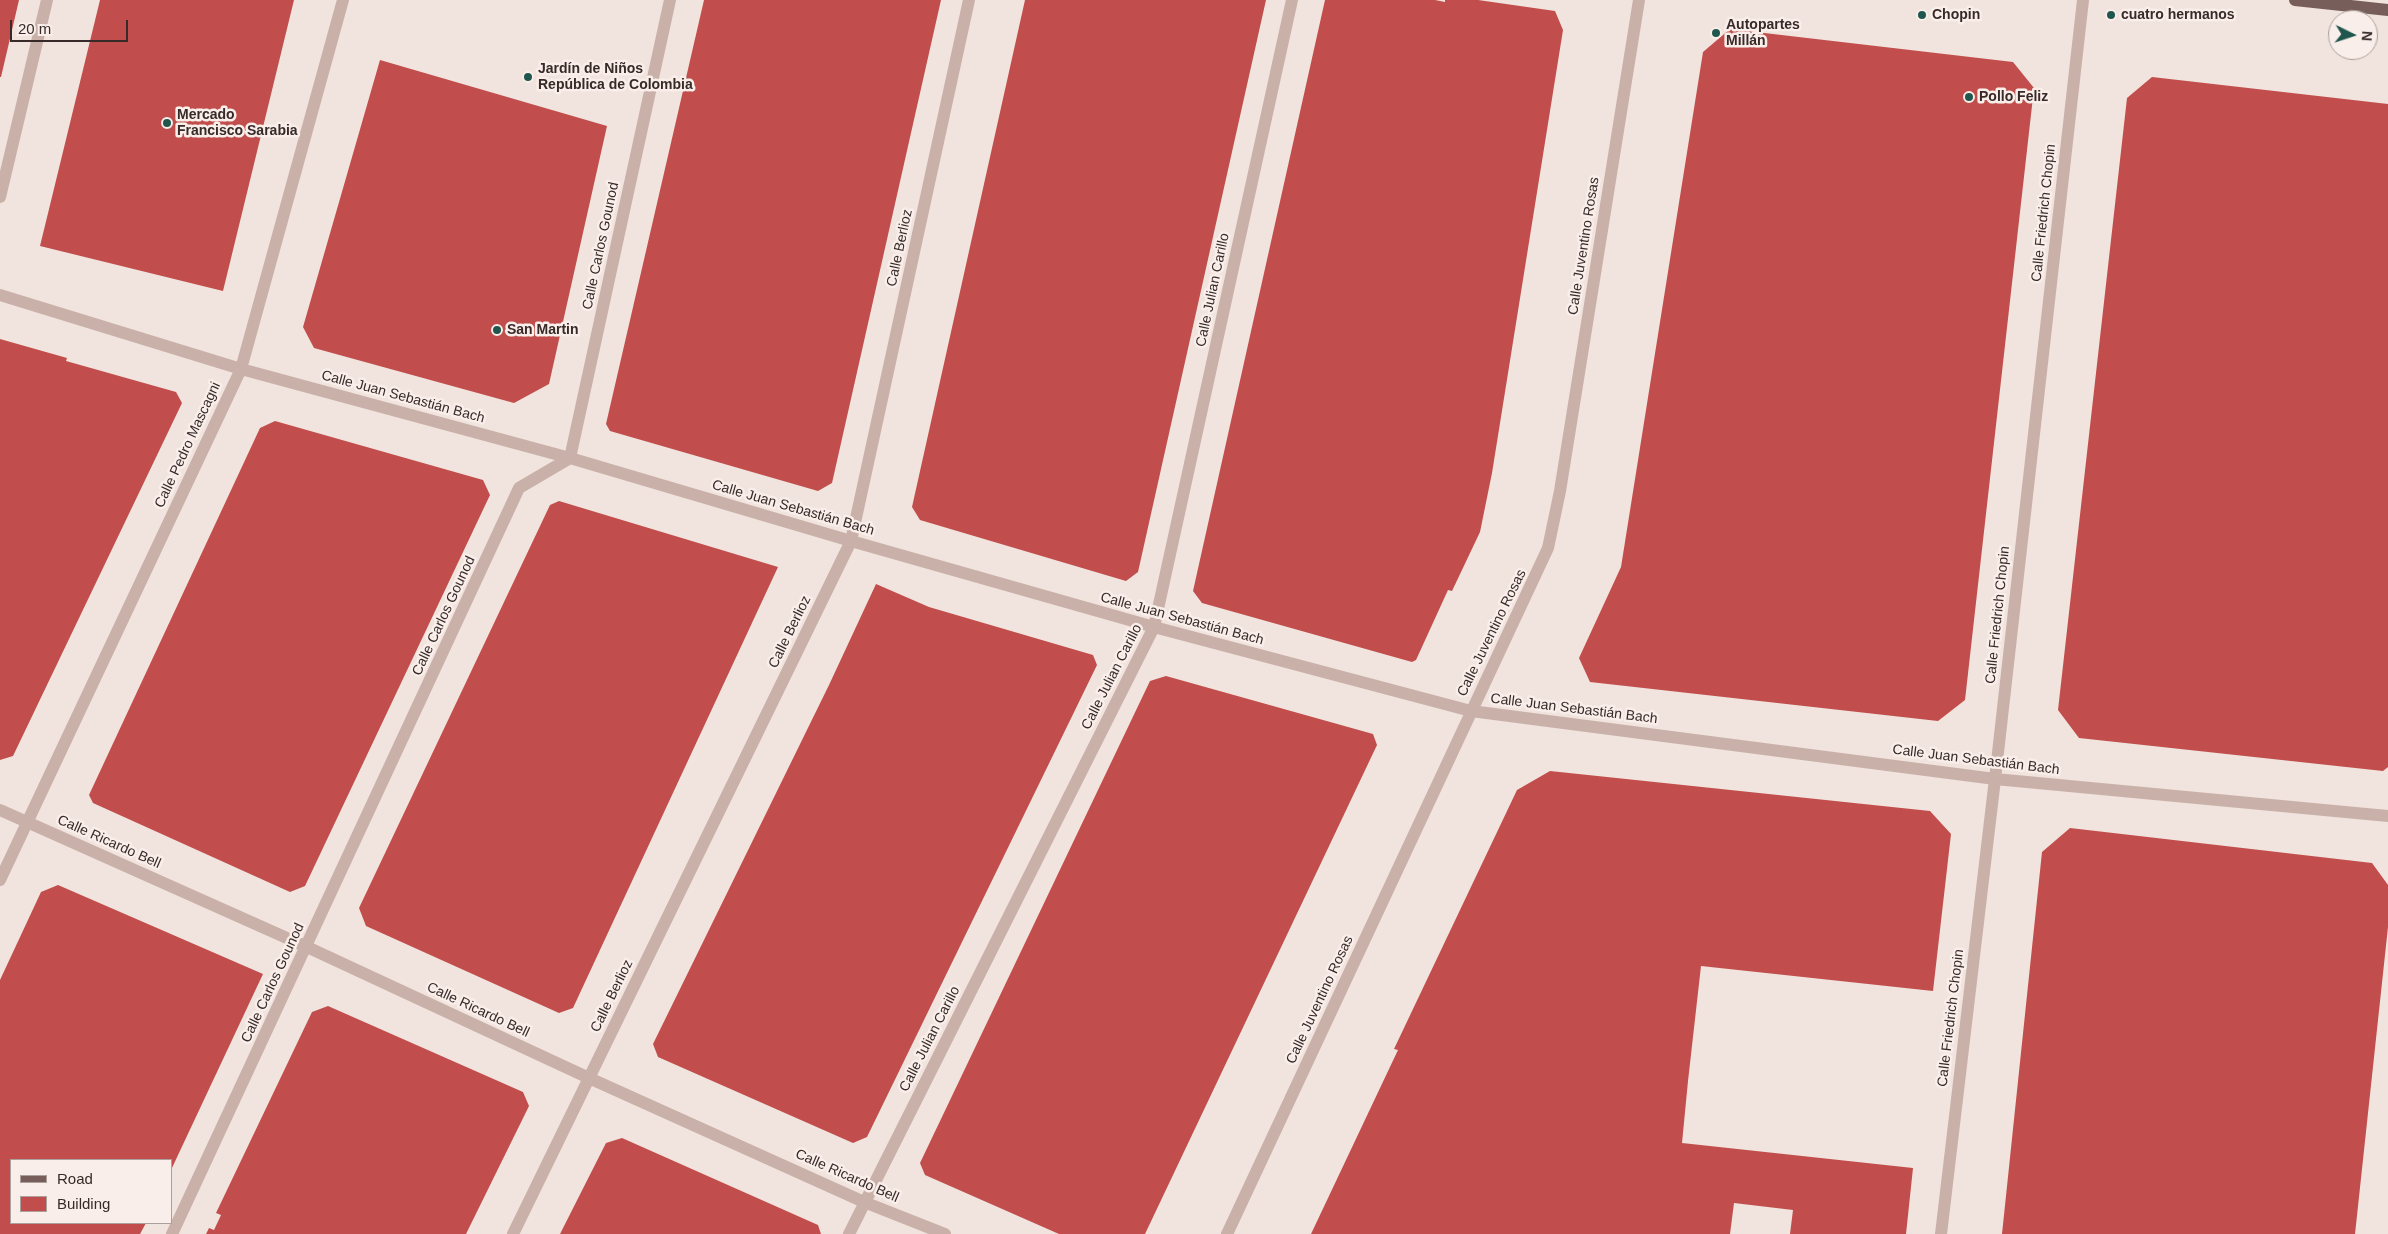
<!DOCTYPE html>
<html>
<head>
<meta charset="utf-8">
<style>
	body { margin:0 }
	#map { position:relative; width:2388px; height:1234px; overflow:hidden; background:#f1e3dd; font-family:Helvetica,sans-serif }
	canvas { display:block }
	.legend { position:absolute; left:10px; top:1159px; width:162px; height:65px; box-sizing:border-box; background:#f9eee9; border:1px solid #aba09c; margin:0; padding:6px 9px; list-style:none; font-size:15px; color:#372a29 }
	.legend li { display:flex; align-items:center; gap:10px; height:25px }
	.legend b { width:25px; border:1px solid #aba09c }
	.north { position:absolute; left:2328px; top:10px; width:50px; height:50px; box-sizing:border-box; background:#f9eee9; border:1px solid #aba09c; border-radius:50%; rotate:94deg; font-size:14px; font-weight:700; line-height:20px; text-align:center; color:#372a29 }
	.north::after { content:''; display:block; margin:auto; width:18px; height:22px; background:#20564e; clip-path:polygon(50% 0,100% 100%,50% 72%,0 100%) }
	.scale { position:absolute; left:10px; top:20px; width:118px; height:22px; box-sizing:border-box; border:2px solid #372a29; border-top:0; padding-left:6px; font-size:15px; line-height:18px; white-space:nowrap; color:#372a29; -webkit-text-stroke:4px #f9eee9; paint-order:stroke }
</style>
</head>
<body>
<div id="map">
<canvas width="2388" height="1234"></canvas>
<ul class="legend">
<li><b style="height:6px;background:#785e5b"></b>Road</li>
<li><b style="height:14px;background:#c14e4c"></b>Building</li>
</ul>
<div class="north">N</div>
<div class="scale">20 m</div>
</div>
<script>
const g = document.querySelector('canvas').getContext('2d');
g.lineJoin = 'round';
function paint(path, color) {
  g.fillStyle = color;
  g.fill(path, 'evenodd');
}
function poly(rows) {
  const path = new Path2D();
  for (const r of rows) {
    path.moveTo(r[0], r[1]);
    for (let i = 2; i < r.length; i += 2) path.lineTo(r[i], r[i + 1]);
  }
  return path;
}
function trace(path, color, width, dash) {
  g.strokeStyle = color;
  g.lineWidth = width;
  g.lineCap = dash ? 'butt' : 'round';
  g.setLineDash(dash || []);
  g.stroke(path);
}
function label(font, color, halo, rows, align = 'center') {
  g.font = font + ' Helvetica,sans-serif';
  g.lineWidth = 5;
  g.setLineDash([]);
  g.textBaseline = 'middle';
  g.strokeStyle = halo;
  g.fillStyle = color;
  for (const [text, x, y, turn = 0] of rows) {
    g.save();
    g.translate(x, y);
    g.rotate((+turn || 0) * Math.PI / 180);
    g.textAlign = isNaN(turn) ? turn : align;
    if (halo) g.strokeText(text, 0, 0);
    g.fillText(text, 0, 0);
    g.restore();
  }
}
const building = poly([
	[0,0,19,0,1,77,0,77],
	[100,0,294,0,223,291,40,246],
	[704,0,941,0,832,483,818,491,610,431,606,424],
	[1025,0,1266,0,1138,572,1126,581,920,520,912,507],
	[1325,0,1435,0,1445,2,1445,0,1478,0,1555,11,1563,30,1492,473,1480,532,1452,591,1448,590,1416,660,1412,662,1202,603,1193,591],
	[1730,29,2013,62,2034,88,1965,700,1938,721,1590,682,1579,658,1621,567,1703,52],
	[380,60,607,126,549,384,514,403,314,348,303,327],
	[2152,77,2388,104,2388,767,2383,771,2079,738,2058,710,2127,98],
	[0,339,67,358,66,361,176,392,182,403,13,756,0,760],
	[275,421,483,480,490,495,305,886,290,892,93,803,89,795,260,428],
	[559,501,778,567,573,1008,559,1013,366,926,359,908,550,505],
	[876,584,929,607,1093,655,1097,665,867,1137,853,1143,658,1057,653,1044,829,685],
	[1166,676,1373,734,1377,745,1145,1234,1059,1234,925,1175,920,1163,1150,681],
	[1550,771,1930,811,1951,834,1933,991,1701,966,1688,1081,1682,1143,1913,1168,1906,1234,1790,1234,1793,1210,1734,1203,1730,1234,1311,1234,1398,1050,1394,1049,1517,790],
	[2070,828,2372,863,2388,885,2388,927,2355,1234,2002,1234,2042,852],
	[58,885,263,974,171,1170,171,1160,11,1160,11,1223,146,1223,140,1234,0,1234,0,980,41,892],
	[328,1006,523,1092,529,1106,466,1234,206,1234,209,1228,214,1230,221,1215,216,1213,312,1012],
	[622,1138,818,1225,821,1234,560,1234,606,1143]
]);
const minor = poly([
	[0,197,47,0],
	[0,295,241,369,570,458,851,541,1154,627,1471,711,1995,779,2388,816],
	[0,810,307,947,589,1078,864,1202,945,1234],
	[0,880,241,369,343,0],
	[172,1234,519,488,570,458,670,0],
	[513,1234,851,541,969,0],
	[849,1234,1154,627,1292,0],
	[1227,1234,1548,548,1560,491,1639,0],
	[1941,1234,1995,779,2083,0]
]);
const major = poly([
	[2295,0,2388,10]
]);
const markers = [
	[1922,15,5,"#20564e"],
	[2111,15,5,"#20564e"],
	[1716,33,5,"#20564e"],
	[528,77,5,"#20564e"],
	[1969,97,5,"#20564e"],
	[167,123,5,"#20564e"],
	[497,330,5,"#20564e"]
];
const poiNames = [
	["Chopin",1932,15],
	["cuatro hermanos",2121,15],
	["Autopartes",1726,25],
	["Millán",1726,41],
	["Jardín de Niños",538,69],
	["República de Colombia",538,85],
	["Pollo Feliz",1979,97],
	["Mercado",177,115],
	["Francisco Sarabia",177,131],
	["San Martin",507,330]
];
const streetNames = [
	["Calle Friedrich Chopin",2044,213,-84],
	["Calle Carlos Gounod",601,246,-78],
	["Calle Juventino Rosas",1584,246,-81],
	["Calle Berlioz",900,248,-78],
	["Calle Julian Carillo",1213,290,-78],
	["Calle Juan Sebastián Bach",403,397,15],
	["Calle Pedro Mascagni",188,445,-65],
	["Calle Juan Sebastián Bach",793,508,16],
	["Calle Friedrich Chopin",1998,615,-84],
	["Calle Carlos Gounod",444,616,-65],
	["Calle Juan Sebastián Bach",1182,619,15],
	["Calle Berlioz",790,632,-64],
	["Calle Juventino Rosas",1492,633,-64],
	["Calle Julian Carillo",1112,677,-63],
	["Calle Juan Sebastián Bach",1574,709,7],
	["Calle Juan Sebastián Bach",1976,760,7],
	["Calle Ricardo Bell",109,842,24],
	["Calle Carlos Gounod",273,983,-65],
	["Calle Berlioz",612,996,-64],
	["Calle Juventino Rosas",1320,1000,-65],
	["Calle Ricardo Bell",478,1010,25],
	["Calle Friedrich Chopin",1951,1018,-83],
	["Calle Julian Carillo",930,1039,-63],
	["Calle Ricardo Bell",847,1176,24]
];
paint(building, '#c14e4c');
trace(minor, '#c9b1a9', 12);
trace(major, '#785e5b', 12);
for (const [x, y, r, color] of markers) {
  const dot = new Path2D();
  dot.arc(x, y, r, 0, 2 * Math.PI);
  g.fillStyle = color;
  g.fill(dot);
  trace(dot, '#f9eee9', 2);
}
label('bold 14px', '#372a29', '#f9eee9', poiNames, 'left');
label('14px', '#372a29', '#f9eee9', streetNames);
</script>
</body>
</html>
